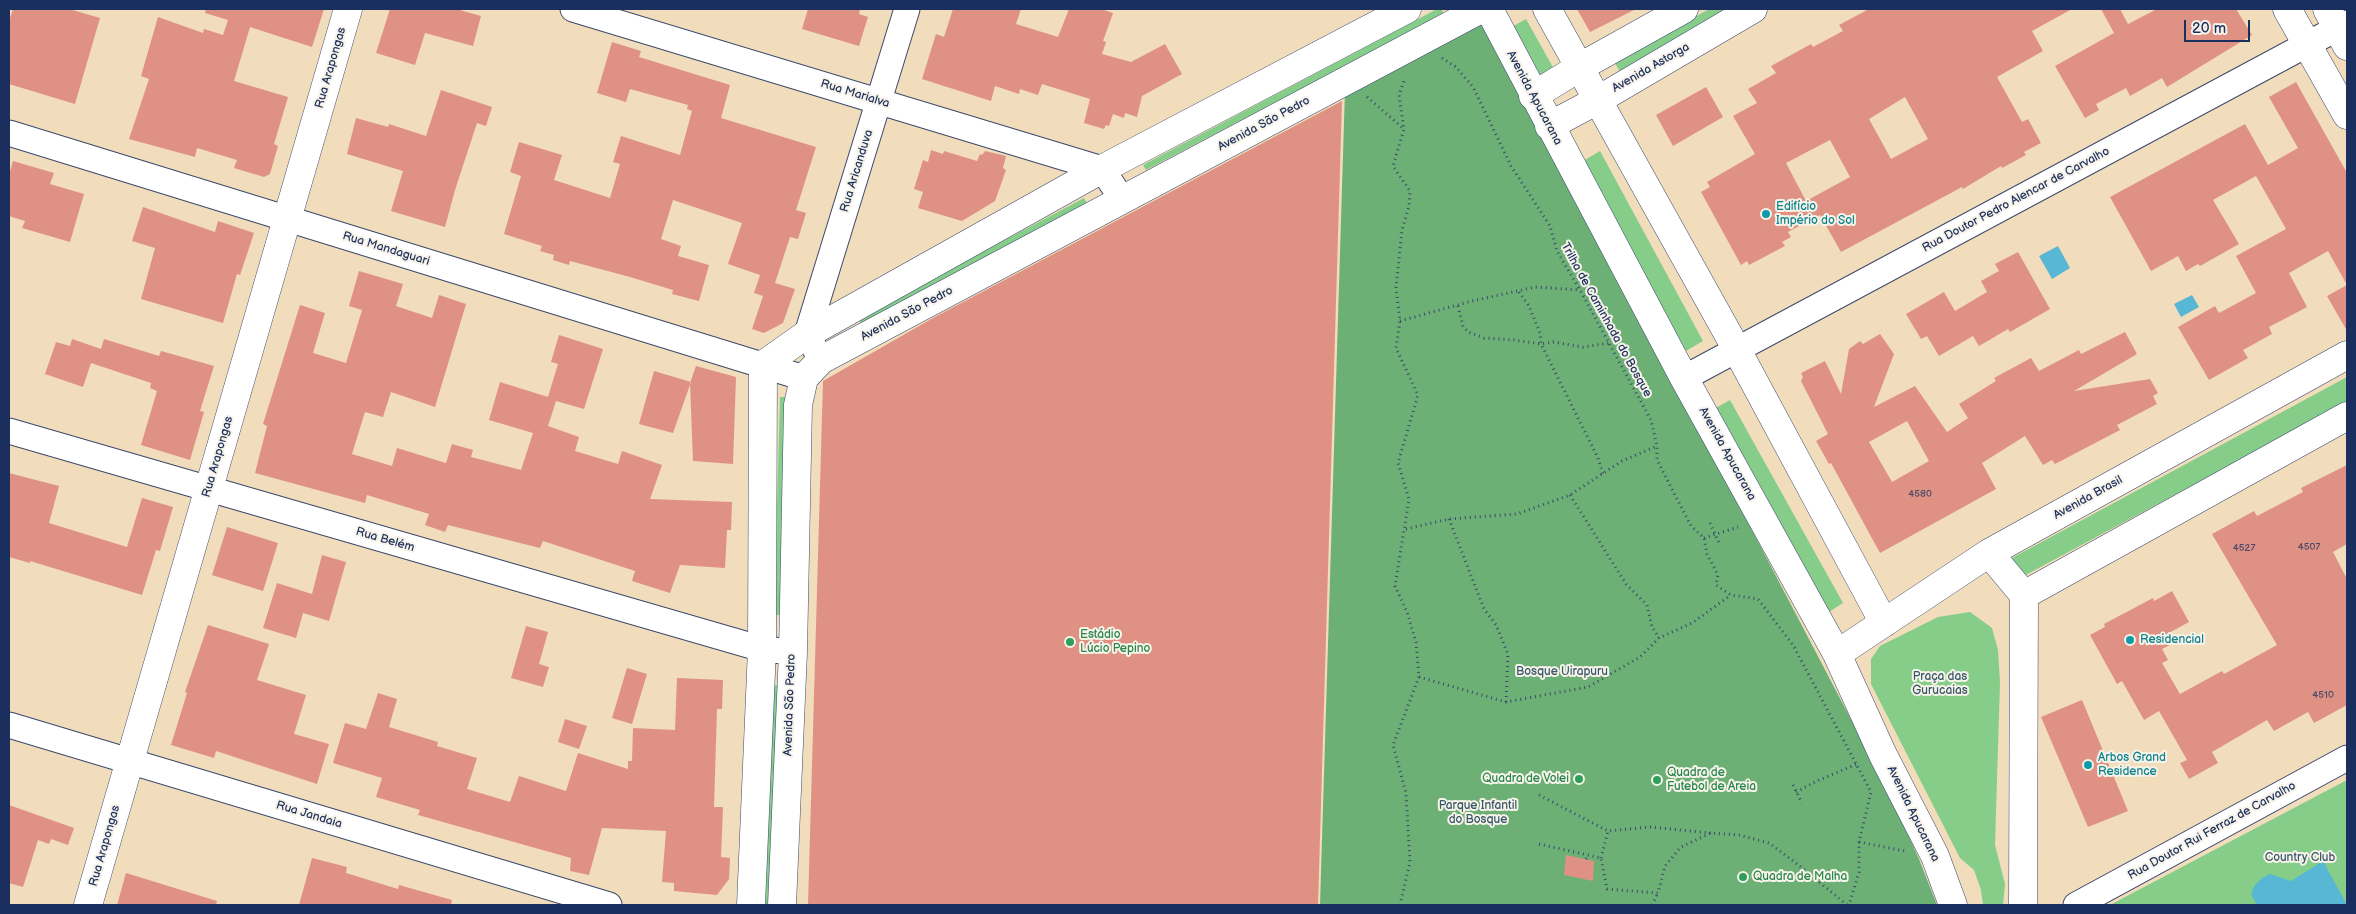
<!DOCTYPE html>
<html>
<head>
<meta charset="utf-8">
<style>
	body { margin:0 }
	#map { position:relative; width:2356px; height:914px; overflow:hidden; background:#f1dcbb; font-family:"Balsamiq Sans",sans-serif }
	canvas { display:block }
	.frame { position:absolute; inset:0; border:10px solid #1b2f5e; pointer-events:none }
	.scale { position:absolute; left:2184px; top:20px; width:66px; height:22px; box-sizing:border-box; border:2px solid #1b2f5e; border-top:0; padding-left:6px; font-size:15px; line-height:18px; white-space:nowrap; color:#1b2f5e; -webkit-text-stroke:4px #f7f3e8; paint-order:stroke }
</style>
</head>
<body>
<div id="map">
<canvas width="2356" height="914"></canvas>
<div class="frame"></div>
<div class="scale">20 m</div>
</div>
<script>
const g = document.querySelector('canvas').getContext('2d');
g.lineJoin = 'round';
function paint(path, color) {
  g.fillStyle = color;
  g.fill(path, 'evenodd');
}
function poly(rows) {
  const path = new Path2D();
  for (const r of rows) {
    path.moveTo(r[0], r[1]);
    for (let i = 2; i < r.length; i += 2) path.lineTo(r[i], r[i + 1]);
  }
  return path;
}
function trace(path, color, width, dash) {
  g.strokeStyle = color;
  g.lineWidth = width;
  g.lineCap = dash ? 'butt' : 'round';
  g.setLineDash(dash || []);
  g.stroke(path);
}
function label(font, color, halo, rows, align = 'center') {
  g.font = font + ' "Balsamiq Sans",sans-serif';
  g.lineWidth = 4;
  g.setLineDash([]);
  g.textBaseline = 'middle';
  g.strokeStyle = halo;
  g.fillStyle = color;
  for (const [text, x, y, turn = 0] of rows) {
    g.save();
    g.translate(x, y);
    g.rotate((+turn || 0) * Math.PI / 180);
    g.textAlign = isNaN(turn) ? turn : align;
    if (halo) g.strokeText(text, 0, 0);
    g.fillText(text, 0, 0);
    g.restore();
  }
}
const green = poly([
	[1437,9,1441,9,1444,14,1146,170,1143,165],
	[1709,9,1743,9,1624,79,1615,63],
	[1526,19,1555,71,1540,80,1510,28],
	[1600,151,1703,341,1686,351,1583,161],
	[1084,198,1092,213,866,333,858,318],
	[2347,377,2347,402,2022,577,2012,558],
	[780,397,794,397,787,615,774,615],
	[1730,400,1843,603,1829,612,1714,409],
	[1970,612,1992,628,1998,650,2000,682,1995,845,2005,884,2003,905,1983,905,1981,890,1974,870,1960,858,1871,684,1871,659,1880,646,1938,617],
	[773,685,786,685,778,905,765,905],
	[2347,780,2347,905,2110,905]
]);
const forest = poly([
	[1483,16,1890,794,1919,859,1937,905,1320,905,1345,90]
]);
const water = poly([
	[2058,246,2070,268,2052,279,2039,256],
	[2192,295,2199,307,2181,317,2174,304],
	[2323,861,2347,905,2257,905,2251,894,2255,885,2262,878,2270,874,2291,881]
]);
const building = poly([
	[13,9,69,9,100,18,75,104,9,84,9,21],
	[206,9,324,9,312,47,250,27,234,81,288,97,274,144,278,146,270,174,264,177,234,168,237,160,197,148,195,157,129,139,149,79,141,76,158,17,203,33,204,29,223,35,228,20,205,13],
	[390,9,456,9,481,16,473,46,425,33,415,65,376,53],
	[808,9,860,9,859,14,868,17,859,46,802,29],
	[953,9,1021,9,1016,24,1058,37,1069,9,1101,9,1113,13,1103,41,1106,42,1102,54,1131,62,1165,44,1182,74,1142,96,1137,117,1125,113,1124,118,1113,114,1109,126,1106,125,1104,129,1084,123,1090,99,1042,84,1038,95,1020,89,1019,94,995,86,991,101,922,79,936,34,944,37],
	[1577,9,1636,9,1590,32],
	[1869,9,2072,9,2032,31,2043,51,1997,77,2022,122,2028,119,2041,143,2024,152,2026,155,2002,168,2001,166,1963,189,1962,187,1841,252,1820,215,1788,232,1791,237,1782,242,1785,246,1749,265,1747,261,1741,265,1701,192,1710,187,1707,182,1755,154,1733,116,1757,103,1748,89,1776,73,1771,66,1811,44,1813,47,1843,31,1839,25],
	[1905,97,1928,139,1891,159,1869,119],
	[1830,140,1850,177,1806,201,1786,163],
	[2101,9,2120,9,2128,24,2157,9,2236,9,2252,35,2167,87,2162,78,2130,96,2126,88,2096,104,2099,110,2085,118,2055,66,2114,33],
	[612,42,641,51,639,57,730,85,721,118,816,147,796,210,806,213,798,239,790,237,775,283,795,289,783,323,764,333,752,329,763,296,754,293,760,275,728,264,742,223,673,200,661,239,681,246,678,256,709,265,699,301,672,294,673,290,630,277,570,261,569,265,553,260,554,255,540,251,542,246,504,234,521,176,510,172,519,142,562,155,554,180,610,198,620,164,613,162,621,136,680,155,692,111,687,109,688,105,630,89,626,102,597,93],
	[2296,82,2347,173,2347,331,2327,296,2347,285,2328,251,2289,273,2307,307,2269,327,2272,334,2243,350,2248,358,2209,380,2178,327,2215,306,2219,313,2256,293,2236,256,2286,229,2256,176,2213,200,2239,244,2200,266,2198,264,2186,271,2178,256,2151,271,2110,197,2245,124,2268,165,2298,148,2269,97],
	[1706,87,1723,117,1673,146,1656,115],
	[441,90,492,107,486,126,477,123,455,190,445,227,391,211,403,171,347,154,356,118,388,127,389,124,426,136],
	[1342,101,1318,905,808,905,823,381,933,318],
	[931,150,943,154,944,151,977,161,980,154,982,155,985,151,1006,156,1003,168,1006,170,995,201,962,221,918,208,923,192,914,189,923,160,928,162],
	[13,161,54,173,50,184,84,194,70,242,22,228,25,221,9,216,9,175],
	[143,207,215,232,218,221,254,233,240,275,237,274,223,323,141,299,155,248,132,241],
	[2018,252,2050,309,2010,332,2008,329,1979,346,1973,336,1939,356,1927,336,1921,339,1906,314,1944,292,1955,311,1987,292,1981,281,1999,271,1995,264],
	[359,271,403,284,396,306,432,318,439,295,466,304,435,407,391,392,383,417,365,412,352,454,392,466,397,448,446,463,452,444,473,450,471,457,521,470,533,433,489,420,500,382,548,397,558,364,551,362,559,335,603,349,584,409,556,401,548,426,579,437,575,451,618,464,622,451,662,465,650,499,732,502,731,530,727,530,725,568,680,565,670,593,632,581,635,571,543,541,540,548,448,525,445,532,425,525,429,514,367,495,365,503,255,473,267,426,263,424,300,305,325,313,313,353,346,363,362,310,349,306],
	[2125,332,2137,354,2074,391,2150,379,2158,393,2153,396,2157,404,2117,425,2120,430,2055,464,2052,460,2043,465,2025,436,1982,463,1996,489,1880,553,1831,463,1829,464,1816,441,1828,434,1801,381,1803,377,1801,373,1825,361,1841,394,1849,349,1860,341,1863,344,1880,334,1894,354,1874,407,1915,386,1947,432,1968,418,1959,404,1996,381,1994,378,2031,358,2039,371,2079,350,2081,354],
	[1907,421,1929,461,1892,482,1869,442],
	[72,339,101,349,104,339,159,356,161,351,214,366,200,411,204,412,190,460,141,445,157,391,150,388,151,383,91,363,83,387,45,374,56,342,70,346],
	[696,366,736,377,733,464,693,461,690,383],
	[654,371,691,382,673,433,639,424],
	[2347,465,2347,544,2333,552,2347,579,2347,705,2314,723,2308,712,2274,731,2267,720,2212,752,2218,763,2189,779,2180,763,2187,760,2159,711,2144,720,2122,681,2117,684,2090,635,2105,627,2104,624,2153,598,2154,601,2172,591,2189,622,2165,635,2170,645,2162,649,2168,660,2162,663,2180,694,2222,671,2224,674,2277,645,2212,534,2254,511,2257,516,2303,492,2301,488],
	[9,473,59,486,49,523,127,547,142,498,173,507,160,551,156,550,142,595,30,561,30,563,9,557],
	[227,527,278,543,263,591,212,575],
	[322,555,346,562,329,621,303,613,296,638,263,628,277,583,312,594],
	[208,625,269,644,257,680,306,695,294,734,329,744,317,784,216,751,214,758,171,745,187,693,185,692],
	[526,626,548,632,539,664,549,667,543,687,511,678],
	[627,668,647,674,632,724,612,718],
	[677,678,723,680,722,709,717,709,714,807,723,807,721,857,730,858,729,879,717,895,674,891,674,883,662,882,666,831,602,828,589,875,570,871,571,858,418,815,420,810,376,797,382,778,333,763,345,723,366,729,378,693,397,699,389,727,438,742,437,746,477,758,467,789,510,802,519,776,566,791,578,753,628,769,628,761,632,761,633,728,675,730],
	[2082,700,2128,811,2088,827,2041,717],
	[565,719,587,726,579,749,558,742],
	[9,805,74,828,68,845,51,839,49,844,38,840,23,887,9,883],
	[1566,855,1594,861,1593,881,1564,875],
	[312,858,347,867,346,873,398,889,399,885,452,900,451,905,299,905],
	[126,873,217,901,216,905,117,905]
]);
const path = poly([
	[1442,58,1456,67,1473,87,1511,166,1550,226,1557,251,1580,290,1651,420,1657,446,1657,460,1691,526,1704,538,1707,554,1718,575,1716,585,1731,595,1758,599,1793,645,1871,792,1859,842,1859,872,1849,905],
	[1367,97,1404,129],
	[1519,292,1529,306,1540,333,1541,344,1598,458,1603,475],
	[1458,306,1463,326,1468,332,1484,338,1514,340,1541,344,1553,342,1583,347,1610,343],
	[1400,321,1468,302,1535,287,1580,290],
	[1570,495,1626,584,1647,605,1652,627,1659,638],
	[1449,519,1484,609,1496,625,1508,654,1506,702],
	[1710,523,1720,545],
	[1406,529,1449,519,1517,514,1570,495,1622,461,1657,446],
	[1704,538,1738,527],
	[1419,677,1506,702,1588,687,1640,657,1659,638,1692,623,1731,595],
	[1793,785,1802,803],
	[1796,792,1817,781,1857,764],
	[1539,795,1608,831,1650,827,1711,833],
	[1859,842,1905,851],
	[1539,844,1601,858,1607,889,1658,893,1665,866,1681,847,1711,833,1739,835,1769,843,1796,863,1847,905],
	[1601,858,1608,831],
	[1586,859,1589,855],
	[1400,905,1410,862,1406,793,1393,745,1419,677,1416,642,1407,612,1395,586,1409,499,1398,463,1418,395,1396,348,1400,321,1396,288,1402,230,1409,206,1410,191,1393,166,1404,129,1399,95,1405,78],
	[1652,905,1658,893]
]);
const minor = poly([
	[573,9,1102,169,1122,199],
	[9,133,804,378],
	[821,360,807,334,907,9],
	[1684,378,2347,23],
	[9,431,762,649,793,652],
	[9,725,609,905],
	[2076,905,2347,758]
]);
const tertiary = poly([
	[1489,9,1684,378,1837,654,1883,755,1935,856,1953,905],
	[1547,9,1737,350,1884,623],
	[2287,9,2347,115],
	[2327,9,2347,46],
	[1533,96,1580,67,1684,9],
	[1549,126,1598,100,1753,9],
	[1989,553,2024,595,2023,905],
	[2024,595,2347,416],
	[1837,654,1989,553,2347,355],
	[88,905,348,9],
	[751,905,762,649,763,365,807,334,1102,169,1407,9],
	[782,905,793,652,798,405,804,378,821,360,1481,9]
]);
const markers = [
	[1766,214,5,"#0f9aa8"],
	[2130,640,5,"#0f9aa8"],
	[1070,642,5,"#2e9e5b"],
	[2088,765,5,"#0f9aa8"],
	[1579,779,5,"#2e9e5b"],
	[1657,780,5,"#2e9e5b"],
	[1743,877,5,"#2e9e5b"]
];
const numberNames = [
	["4580",1920,494],
	["4507",2309,547],
	["4527",2244,548],
	["4510",2323,695]
];
const streetNames = [
	["Rua Arapongas",331,68,-74],
	["Avenida Astorga",1651,68,-30],
	["Rua Marialva",855,94,17],
	["Avenida Apucarana",1534,98,62],
	["Avenida São Pedro",1264,124,-28],
	["Rua Aricanduva",857,171,-73],
	["Rua Doutor Pedro Alencar de Carvalho",2016,200,-28],
	["Rua Mandaguari",386,249,17],
	["Avenida São Pedro",907,314,-28],
	["Trilha de Caminhada do Bosque",1606,320,61],
	["Avenida Apucarana",1727,454,61],
	["Rua Arapongas",218,457,-74],
	["Avenida Brasil",2088,498,-29],
	["Rua Belém",385,540,16],
	["Avenida São Pedro",790,705,-88],
	["Avenida Apucarana",1913,814,64],
	["Rua Jandaia",309,815,17],
	["Rua Doutor Rui Ferraz de Carvalho",2212,831,-29],
	["Rua Arapongas",105,846,-74]
];
const cultureNames = [
	["Edifício",1776,207],
	["Império do Sol",1776,221],
	["Residencial",2140,640],
	["Arbos Grand",2098,758],
	["Residence",2098,772]
];
const leisureNames = [
	["Estádio",1080,635],
	["Lúcio Pepino",1080,649],
	["Quadra de",1667,773],
	["Futebol de Areia",1667,787],
	["Quadra de Volei",1569,779,"right"],
	["Quadra de Malha",1753,877]
];
const parkNames = [
	["Bosque Uirapuru",1562,672],
	["Praça das",1940,677],
	["Gurucaias",1940,691],
	["Parque Infantil",1478,806],
	["do Bosque",1478,820],
	["Country Club",2300,858]
];
paint(green, '#85cd89');
paint(forest, '#6cb075');
paint(water, '#57b7d5');
paint(building, '#df9284');
trace(minor, '#3b496c', 27);
trace(tertiary, '#3b496c', 29);
trace(path, '#3b496c', 3, [1, 4]);
trace(minor, '#fff', 25);
trace(tertiary, '#fff', 28);
for (const [x, y, r, color] of markers) {
  const dot = new Path2D();
  dot.arc(x, y, r, 0, 2 * Math.PI);
  g.fillStyle = color;
  g.fill(dot);
  trace(dot, '#f7f3e8', 2);
}
label('10px', '#4c4868', null, numberNames);
label('12px', '#1b2f5e', '#f7f3e8', streetNames);
label('12px', '#0d838f', '#f7f3e8', cultureNames, 'left');
label('12px', '#27864d', '#f7f3e8', leisureNames, 'left');
label('12px', '#365669', '#f7f3e8', parkNames);
</script>
</body>
</html>
